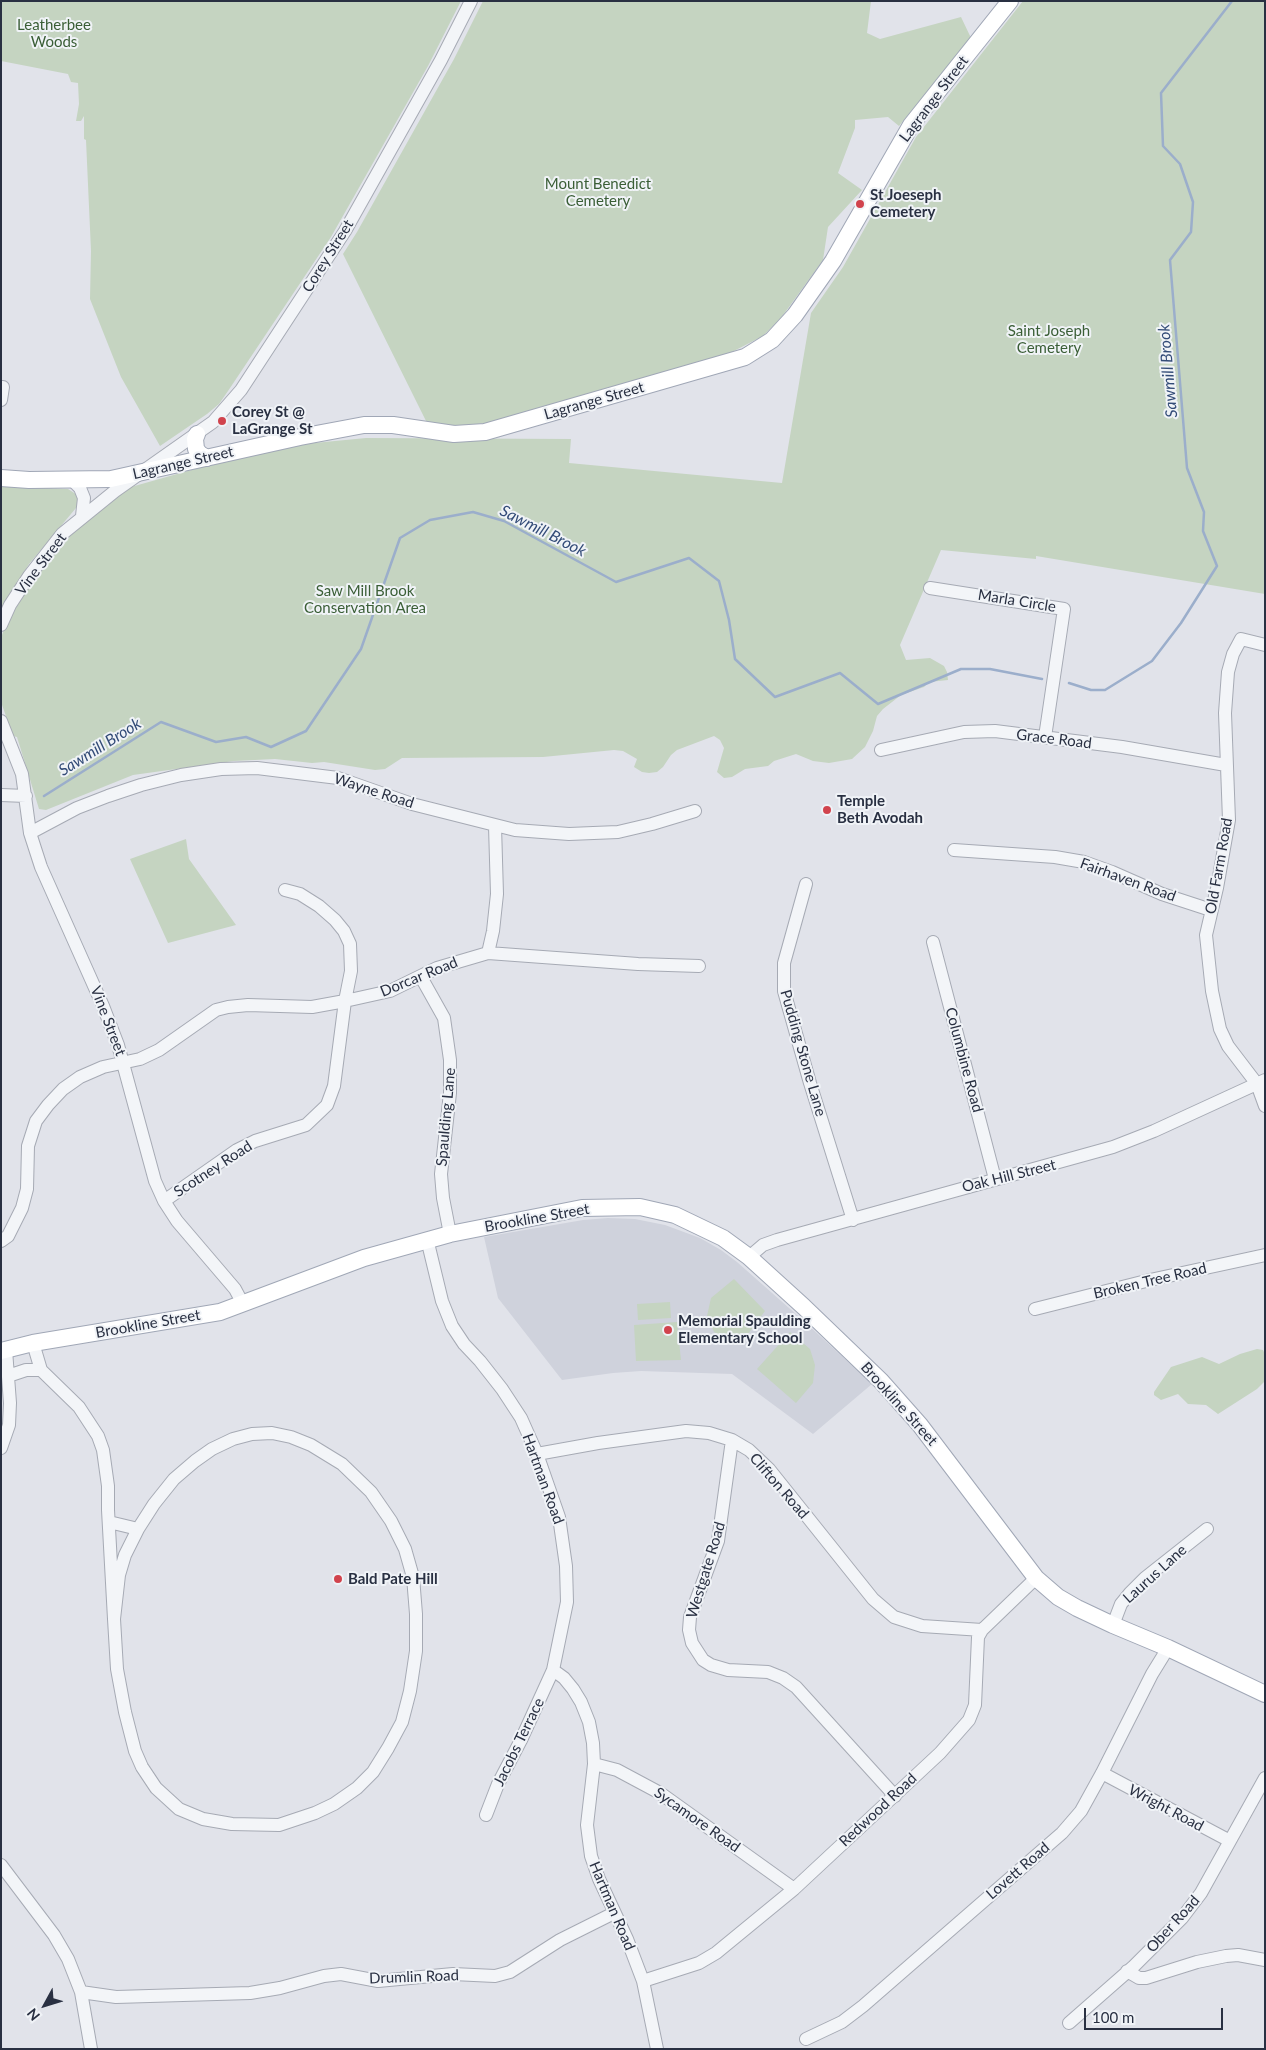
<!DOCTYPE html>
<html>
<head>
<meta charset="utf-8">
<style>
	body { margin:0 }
	#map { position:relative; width:1266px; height:2050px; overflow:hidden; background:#e1e3ea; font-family:Lato,sans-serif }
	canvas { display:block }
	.frame { position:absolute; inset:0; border:2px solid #293042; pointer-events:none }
	.north { position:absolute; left:20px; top:1980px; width:50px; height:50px; -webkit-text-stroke:4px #f0f3f7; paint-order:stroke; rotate:231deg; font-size:14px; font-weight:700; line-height:20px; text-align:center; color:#293042 }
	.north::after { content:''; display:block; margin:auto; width:18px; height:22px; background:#293042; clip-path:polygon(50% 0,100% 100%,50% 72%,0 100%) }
	.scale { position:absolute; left:1084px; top:2008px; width:139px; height:22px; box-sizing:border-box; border:2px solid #293042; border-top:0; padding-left:6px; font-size:15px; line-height:18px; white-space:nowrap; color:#293042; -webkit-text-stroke:4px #f0f3f7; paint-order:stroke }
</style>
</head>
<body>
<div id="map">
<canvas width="1266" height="2050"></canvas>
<div class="frame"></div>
<div class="north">N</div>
<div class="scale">100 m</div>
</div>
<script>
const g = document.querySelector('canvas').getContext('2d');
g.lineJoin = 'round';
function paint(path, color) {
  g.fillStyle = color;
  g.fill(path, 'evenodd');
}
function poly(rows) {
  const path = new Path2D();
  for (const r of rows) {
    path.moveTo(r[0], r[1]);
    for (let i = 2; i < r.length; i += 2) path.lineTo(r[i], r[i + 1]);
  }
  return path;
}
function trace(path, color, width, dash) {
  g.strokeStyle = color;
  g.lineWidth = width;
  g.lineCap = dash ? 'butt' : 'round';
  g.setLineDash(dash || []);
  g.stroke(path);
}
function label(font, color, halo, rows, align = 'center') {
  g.font = font + ' Lato,sans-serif';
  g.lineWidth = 4;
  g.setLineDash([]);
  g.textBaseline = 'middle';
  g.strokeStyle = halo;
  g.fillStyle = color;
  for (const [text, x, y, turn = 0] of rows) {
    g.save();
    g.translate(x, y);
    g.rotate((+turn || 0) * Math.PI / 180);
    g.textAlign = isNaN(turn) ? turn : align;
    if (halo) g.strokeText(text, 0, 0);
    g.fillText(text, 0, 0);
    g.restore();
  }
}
const built = poly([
	[608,1218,635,1219,665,1225,700,1238,721,1250,737,1262,806,1323,872,1384,813,1434,732,1374,641,1371,613,1373,562,1380,498,1298,484,1237,583,1220]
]);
const green = poly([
	[1,1,461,1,428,66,331,237,228,391,219,404,207,414,160,446,121,377,90,299,91,251,86,140,84,139,84,116,81,121,76,121,79,104,78,83,71,82,68,74,1,61],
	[483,1,871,1,867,33,880,39,961,17,971,38,899,126,888,117,855,120,855,128,838,173,862,190,828,227,823,260,781,318,763,336,730,353,495,422,460,426,427,423,343,254,357,232,454,59],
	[1023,1,1265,1,1265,594,1036,556,1036,559,941,550,900,645,906,660,930,658,944,666,947,672,948,680,929,682,924,687,901,695,883,709,877,716,873,731,865,747,852,759,829,763,813,761,796,754,774,761,768,766,745,769,732,777,724,778,717,772,724,748,720,740,714,736,677,750,671,755,663,767,657,772,649,773,642,772,634,767,637,759,623,751,614,750,543,757,402,758,385,769,375,770,324,762,312,763,275,759,234,761,133,775,46,810,39,809,17,737,13,736,1,702,1,638,5,626,31,583,65,543,99,496,273,447,366,438,571,439,569,463,782,483,811,313,843,267,916,137],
	[1,486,68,489,79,496,79,501,76,508,29,564,1,610],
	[186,839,189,859,236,925,168,943,130,859],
	[734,1279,765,1311,740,1345,714,1332,707,1316,711,1298],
	[670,1302,671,1318,638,1320,637,1304],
	[677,1322,681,1360,636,1361,634,1325],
	[790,1332,810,1349,815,1365,813,1383,796,1403,757,1369],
	[1257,1349,1263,1350,1265,1354,1265,1381,1257,1389,1218,1414,1206,1405,1188,1404,1178,1394,1161,1400,1154,1395,1154,1392,1171,1367,1202,1357,1219,1364,1240,1354]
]);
const stream = poly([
	[1069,683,1091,690,1105,690,1152,661,1181,623,1217,566,1203,531,1204,512,1187,468,1170,260,1191,232,1193,202,1180,164,1163,146,1161,93,1232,1],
	[44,796,161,722,216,742,246,737,271,747,306,731,361,649,400,538,430,520,473,512,504,521,616,582,689,558,719,581,729,620,735,659,775,697,840,673,878,704,961,669,990,669,1042,679]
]);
const minor = poly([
	[1,387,3,387,1,400],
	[72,480,80,488,84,498,82,516],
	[930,588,1064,609,1045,737],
	[1,625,10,605,29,576,62,534,115,491,213,422,241,390,345,231,441,60,471,1],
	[1265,645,1241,639,1233,654,1228,672,1225,713,1229,820,1217,888,1206,935,1212,991,1220,1029,1228,1046,1257,1084,1265,1106],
	[1,721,22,774,30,833,41,867,103,1006,118,1045,155,1181,164,1201,177,1221,235,1289,243,1304],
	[881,750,964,732,995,731,1122,747,1226,765],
	[1,795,26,796],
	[30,833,77,808,108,796,141,785,181,775,221,769,257,768,338,778,412,804,515,830,569,834,618,832,652,824,695,811],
	[954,850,1055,857,1084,862,1112,872,1162,894,1211,910],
	[806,884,784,963,784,991,810,1083,853,1220],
	[933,942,995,1179],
	[488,953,493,931,497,894,495,826],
	[421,977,444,1018,450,1060,450,1093,441,1174,443,1198,450,1234],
	[164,1201,237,1150,255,1141,306,1125,327,1105,334,1086,345,1001,351,971,350,944,344,931,335,920,319,906,300,894,285,890],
	[427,1239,442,1301,452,1326,464,1344,480,1361,502,1389,521,1418,537,1454,559,1517,566,1566,567,1602,553,1670,564,1678,573,1689,581,1702,589,1722,593,1743,594,1764,587,1825,591,1856,599,1879,627,1939,643,1981,657,2049],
	[1,1241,8,1236,22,1208,27,1189,28,1146,36,1121,48,1105,63,1089,80,1077,103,1067,140,1059,159,1050,216,1010,228,1007,248,1005,312,1007,345,1001,390,991,437,968,488,953,638,964,699,966],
	[749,1257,763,1245,777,1240,1113,1147,1154,1131,1265,1080],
	[1035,1309,1150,1280,1265,1255],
	[33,1343,41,1370,79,1407,98,1436,103,1450,108,1486,108,1510,114,1619,117,1669,125,1712,135,1751,142,1767,156,1788,179,1809,203,1819,232,1824,279,1825,315,1813,334,1804,357,1788,373,1772,388,1748,402,1722,410,1691,416,1651,416,1614,413,1577,405,1549,391,1521,371,1492,342,1464,311,1445,291,1437,272,1433,252,1434,233,1439,212,1449,195,1461,174,1479,154,1504,138,1529,125,1555,119,1575,114,1619],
	[8,1376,26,1370,41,1370],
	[732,1440,718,1541,690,1617,689,1630,692,1643,703,1660,711,1665,728,1670,768,1672,783,1678,796,1687,895,1796],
	[1,1448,9,1425,10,1403,6,1350],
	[537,1454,598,1443,686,1431,709,1433,732,1440,749,1450,769,1469,873,1599,894,1617,922,1626,982,1630],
	[109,1522,138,1529],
	[1113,1625,1121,1604,1130,1593,1145,1578,1207,1529],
	[594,1764,617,1770,660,1793,794,1889],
	[1102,1773,1230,1841],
	[486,1815,498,1784,521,1740,553,1670],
	[1,1865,54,1935,68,1959,81,1992,91,2049],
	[1127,1971,1139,1978,1146,1978,1197,1962,1226,1956,1238,1955,1265,1960],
	[643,1981,699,1963,716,1953,794,1889,940,1753,969,1720,975,1705,978,1637,982,1630,1036,1578],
	[81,1992,116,1997,250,1993,280,1988,324,1976,341,1974,378,1981,453,1974,495,1976,510,1972,560,1940,614,1913],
	[1069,2023,1134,1966,1182,1918,1201,1893,1265,1778],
	[806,2039,842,2022,863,2006,1062,1833,1081,1811,1102,1773,1152,1674,1168,1648]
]);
const major = poly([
	[197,434,195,439,196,449,200,454,207,458],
	[1,478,29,480,111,479,300,437,364,425,393,425,454,434,485,432,745,357,772,340,795,315,833,261,911,125,1010,1],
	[1,1351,33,1343,220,1312,364,1258,450,1234,582,1208,640,1207,675,1215,723,1238,749,1257,804,1307,881,1381,920,1425,1036,1578,1058,1597,1077,1608,1113,1625,1168,1648,1265,1694]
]);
const markers = [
	[860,204,5,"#d1434d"],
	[222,421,5,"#d1434d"],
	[827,810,5,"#d1434d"],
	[668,1330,5,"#d1434d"],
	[338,1579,5,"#d1434d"]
];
const parkNames = [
	["Leatherbee",54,25],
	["Woods",54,42],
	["Mount Benedict",598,184],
	["Cemetery",598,201],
	["Saint Joseph",1049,331],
	["Cemetery",1049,348],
	["Saw Mill Brook",365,591],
	["Conservation Area",365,608]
];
const streetNames = [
	["Lagrange Street",934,99,-53],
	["Corey Street",328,256,-58],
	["Lagrange Street",594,401,-16],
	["Lagrange Street",183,463,-13],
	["Vine Street",41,564,-53],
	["Marla Circle",1017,601,9],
	["Grace Road",1054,739,7],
	["Wayne Road",374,791,18],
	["Old Farm Road",1219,866,-80],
	["Fairhaven Road",1128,880,20],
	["Dorcar Road",419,977,-22],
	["Vine Street",108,1021,69],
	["Pudding Stone Lane",803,1053,74],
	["Columbine Road",964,1060,75],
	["Spaulding Lane",446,1117,-85],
	["Scotney Road",213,1169,-33],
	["Oak Hill Street",1009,1176,-14],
	["Brookline Street",537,1218,-10],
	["Broken Tree Road",1150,1281,-13],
	["Brookline Street",148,1324,-10],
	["Brookline Street",899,1404,48],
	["Hartman Road",543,1479,70],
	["Clifton Road",779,1486,49],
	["Westgate Road",706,1570,-73],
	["Laurus Lane",1155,1574,-42],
	["Jacobs Terrace",519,1742,-64],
	["Wright Road",1166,1808,28],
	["Redwood Road",878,1810,-43],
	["Sycamore Road",697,1820,35],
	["Lovett Road",1018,1871,-41],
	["Hartman Road",612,1906,67],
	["Ober Road",1173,1924,-48],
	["Drumlin Road",414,1977,-2]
];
const poiNames = [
	["St Joeseph",870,195],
	["Cemetery",870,212],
	["Corey St @",232,412],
	["LaGrange St",232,429],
	["Temple",837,801],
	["Beth Avodah",837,818],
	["Memorial Spaulding",678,1321],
	["Elementary School",678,1338],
	["Bald Pate Hill",348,1579]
];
const waterNames = [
	["Sawmill Brook",1168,371,-95],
	["Sawmill Brook",543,531,27],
	["Sawmill Brook",100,747,-32]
];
paint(built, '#cfd2dc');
paint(green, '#c5d4c1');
trace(stream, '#9baecb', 2.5);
trace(minor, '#a6aab4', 14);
trace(major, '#a0a7b6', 18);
trace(minor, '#f3f5f8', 12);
trace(major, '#fff', 16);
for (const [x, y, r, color] of markers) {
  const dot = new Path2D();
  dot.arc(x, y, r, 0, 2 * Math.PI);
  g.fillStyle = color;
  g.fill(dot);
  trace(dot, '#f0f3f7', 2);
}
label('15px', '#3a5e36', '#f0f3f7', parkNames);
label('15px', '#293042', '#f0f3f7', streetNames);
label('bold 15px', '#293042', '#f0f3f7', poiNames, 'left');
label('italic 16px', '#324b77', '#f0f3f7', waterNames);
</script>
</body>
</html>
